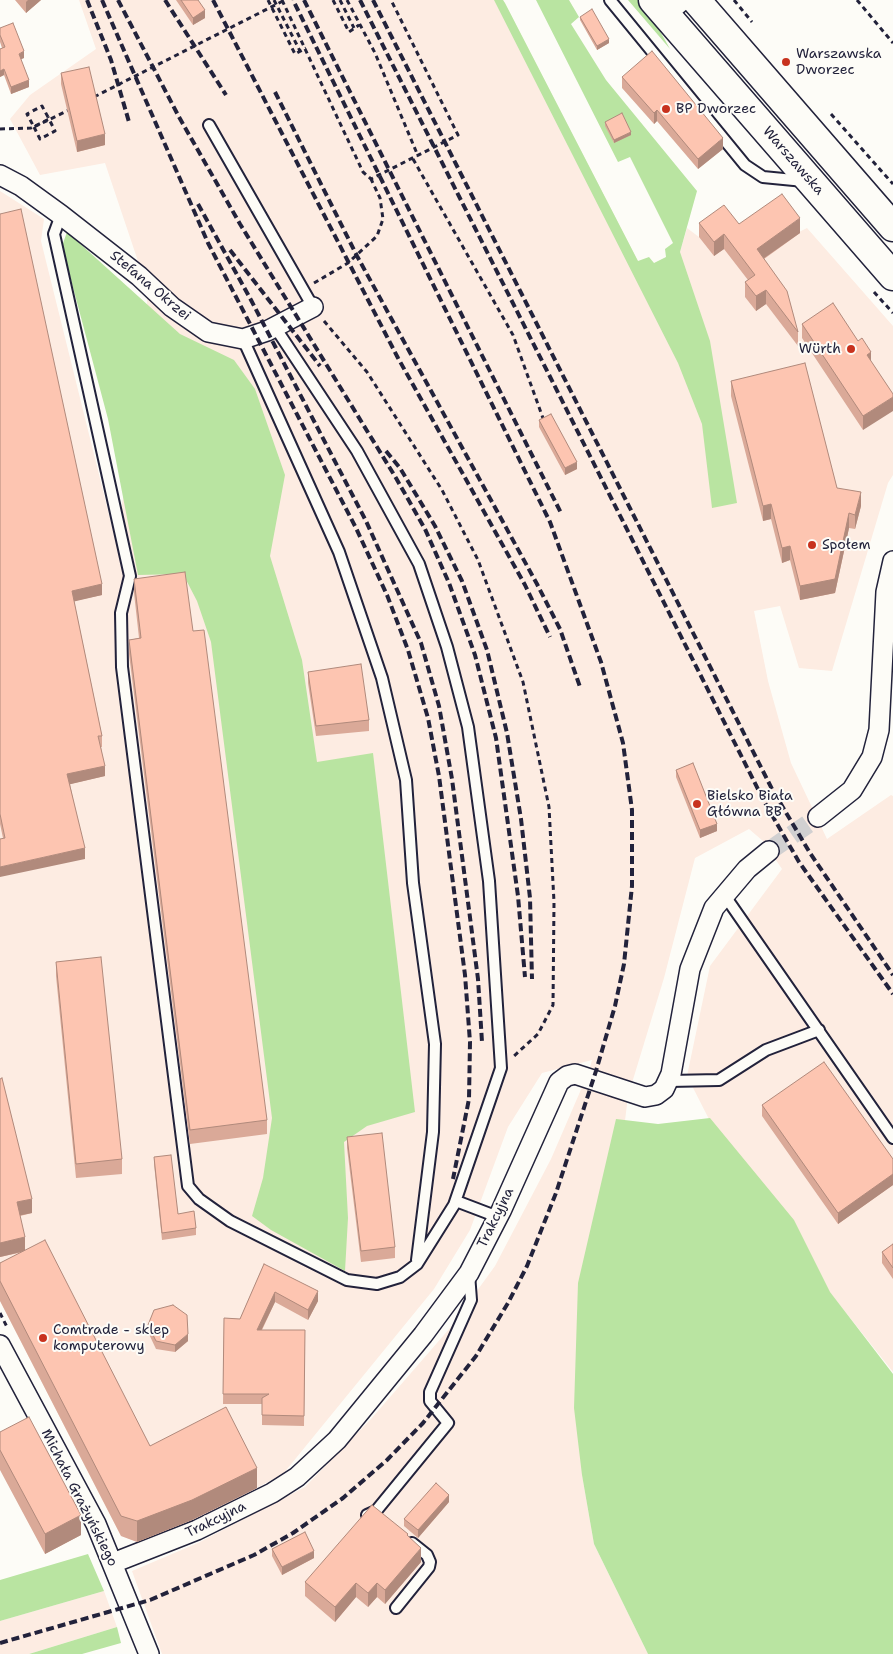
<!DOCTYPE html>
<html>
<head>
<meta charset="utf-8">
<style>
	body { margin:0 }
	canvas { display:block; background:#fdfcf7 }
</style>
</head>
<body>
<canvas width="893" height="1654"></canvas>
<script>
const g = document.querySelector('canvas').getContext('2d');
g.lineJoin = 'round';
function paint(path, color) {
  g.fillStyle = color;
  g.fill(path, 'evenodd');
}
function poly(rows) {
  const path = new Path2D();
  for (const r of rows) {
    path.moveTo(r[0], r[1]);
    for (let i = 2; i < r.length; i += 2) path.lineTo(r[i], r[i + 1]);
  }
  return path;
}
function trace(path, color, width, dash) {
  g.strokeStyle = color;
  g.lineWidth = width;
  g.lineCap = dash ? 'butt' : 'round';
  g.setLineDash(dash || []);
  g.stroke(path);
}
function label(font, color, halo, rows, align = 'center') {
  g.font = font + ' "Shantell Sans",sans-serif';
  g.lineWidth = 4;
  g.setLineDash([]);
  g.textBaseline = 'middle';
  g.strokeStyle = halo;
  g.fillStyle = color;
  for (const [text, x, y, turn = 0] of rows) {
    g.save();
    g.translate(x, y);
    g.rotate((+turn || 0) * Math.PI / 180);
    g.textAlign = isNaN(turn) ? turn : align;
    if (halo) g.strokeText(text, 0, 0);
    g.fillText(text, 0, 0);
    g.restore();
  }
}
const built = poly([
	[79,0,503,0,642,269,680,252,687,228,699,237,739,238,782,208,799,232,807,228,893,326,893,475,888,483,832,671,799,668,780,606,754,611,768,681,791,763,827,839,891,795,893,796,893,1372,739,1178,687,1076,710,966,782,869,763,841,749,829,695,858,664,978,628,1096,582,1475,594,1544,648,1654,162,1654,132,1571,198,1543,305,1487,371,1419,450,1328,495,1266,551,1159,589,1071,592,1060,542,1073,508,1127,470,1230,434,1289,283,1474,183,1527,141,1543,121,1536,0,1301,0,191,44,219,41,241,119,555,122,503,140,427,147,343,147,288,105,163,40,175,10,119,30,95,96,49],
	[104,1591,117,1627,29,1654,0,1654,0,1621]
]);
const green = poly([
	[494,0,503,0,505,3,638,261,649,257,654,263,666,257,665,249,673,243,630,157,618,162,536,0,569,0,579,17,571,24,606,80,697,191,680,252,710,341,737,503,712,508,702,424,678,363],
	[628,0,640,0,646,6,670,49],
	[67,232,180,334,234,360,255,389,285,475,270,556,302,660,317,762,373,753,415,1112,367,1126,344,1142,348,1218,345,1271,271,1230,252,1216,263,1178,272,1118,211,642,197,601,183,574,138,575,108,419,62,246],
	[710,1118,794,1220,830,1292,893,1374,893,1654,648,1654,594,1544,582,1475,574,1408,578,1283,616,1119,658,1124],
	[88,1554,104,1591,0,1621,0,1580],
	[117,1627,121,1643,82,1654,29,1654]
]);
const minorTunnel = poly([
	[769,851,818,817]
]);
const path = poly([
	[268,0,295,54,306,48],
	[274,0,300,51],
	[282,0,363,172,371,179,458,135,391,0],
	[333,0,349,32,359,25],
	[340,0,354,28],
	[347,0,375,53,418,156],
	[734,0,752,22],
	[857,0,893,43],
	[831,114,893,184],
	[34,127,40,139,55,131,48,117],
	[0,129,31,128,49,119],
	[413,159,513,335,544,421],
	[314,283,348,263,377,236,383,219,380,198,371,179],
	[874,292,893,313],
	[324,321,367,372,442,490,478,560,523,682,549,807,554,902,553,1005,538,1034,514,1056],
	[0,1313,8,1329]
]);
const service = poly([
	[610,0,745,165,763,177,804,181],
	[209,125,313,307],
	[61,215,54,234,130,576,121,613,122,667,188,1186,199,1199,230,1221,347,1280,377,1284,400,1277,417,1264,454,1205,501,1068,489,881,468,727,447,647,419,564,357,451,275,327],
	[243,339,339,552,382,678,406,780,413,883,435,1044,433,1132,417,1260],
	[725,896,893,1138],
	[669,1081,719,1080,766,1050,819,1030],
	[456,1201,498,1217],
	[367,1515,376,1511,448,1423,430,1401,430,1392,471,1300,469,1274],
	[396,1608,429,1567,430,1562,427,1555,412,1543]
]);
const minor = poly([
	[666,14,683,0],
	[0,175,21,186,61,215,139,276,172,307,208,332,243,339,267,331,313,307],
	[818,817,852,790,872,757,879,730,886,592,893,561],
	[0,1345,96,1524,149,1654],
	[113,1563,197,1530,272,1493,297,1477,337,1440,423,1335,469,1273,501,1211,559,1082,567,1076,575,1074,645,1097,656,1095,664,1089,671,1074,690,969,714,908,747,869,769,851]
]);
const secondary = poly([
	[653,0,893,276],
	[696,0,893,227]
]);
const rail = poly([
	[87,0,111,60,129,122],
	[102,0,208,243,356,528,387,595,408,650,428,718,439,776,465,975,470,1042,469,1099,453,1179],
	[118,0,179,117,240,224,396,478,425,529,449,583,475,655,496,738,518,896,525,977],
	[165,0,226,95],
	[213,0,398,358,525,585,550,637],
	[304,0,562,515],
	[360,0,765,803,799,862,893,994],
	[373,0,772,789,810,853,893,975],
	[275,92,357,256,537,584,560,629,580,687],
	[198,204,251,300,366,521,421,643,439,706,452,779,478,979,482,1042],
	[230,250,320,366],
	[386,451,400,468,435,526,462,581,487,650,507,733,521,819,530,898,532,979],
	[0,1643,150,1600,254,1555,293,1533,343,1498,387,1460,423,1423,476,1356,508,1303,527,1266,556,1193,596,1071,615,1006,624,964,632,886,632,810,623,743,601,662,550,522,293,0]
]);
const pathBridge = poly([
	[94,97,285,0],
	[48,117,42,106,27,114,34,127,71,109]
]);
const wall = poly([
	[15,0,41,0,26,13],
	[176,0,198,0,205,18,193,25],
	[580,17,609,43,597,50,580,20],
	[0,28,24,58,21,59,29,87,11,94,4,75,0,77,0,49,2,48,0,42],
	[61,73,105,145,77,152,61,84],
	[622,77,723,149,698,169,657,121,654,124,622,88],
	[605,122,631,135,614,143,605,126],
	[0,214,102,595,74,601,102,736,102,747,101,747,105,776,70,784,85,859,3,838,0,824],
	[699,223,739,224,800,233,764,259,798,332,798,346,766,304,756,311,745,297,745,282,748,280,724,249,714,256,699,237],
	[802,324,858,341,871,352,863,430,802,338],
	[731,381,837,488,861,506,855,529,849,528,835,593,800,600,790,560,782,563,771,519,763,521,731,396],
	[539,420,577,469,565,475,539,427],
	[134,579,193,631,267,1120,267,1134,190,1144,129,654,129,640,139,638,134,593],
	[308,672,369,720,369,731,316,736,308,683],
	[676,770,717,831,700,838,676,777],
	[56,962,122,1159,122,1174,76,1178,56,976],
	[0,1079,32,1213,20,1216,25,1250,150,1446,257,1488,192,1520,137,1542,121,1536,0,1301,0,1263,23,1252,0,1257],
	[762,1105,893,1159,893,1185,838,1224,762,1116],
	[347,1137,395,1247,395,1258,361,1262,347,1148],
	[154,1157,178,1214,196,1228,196,1235,162,1240,154,1164],
	[893,1244,893,1279,882,1263,882,1252],
	[264,1264,318,1301,308,1320,275,1302,262,1330,305,1330,304,1426,262,1425,262,1404,223,1404,224,1318,240,1319],
	[148,1325,188,1341,175,1352,156,1349,148,1332],
	[0,1432,81,1535,45,1554,0,1470],
	[449,1502,418,1538,404,1526,404,1519],
	[408,1537,421,1562,385,1604,377,1597,368,1607,356,1597,335,1622,305,1596,305,1582],
	[272,1549,314,1558,282,1575,272,1556]
]);
const shadedWall = poly([
	[28,0,41,0,26,13,26,2],
	[205,10,205,18,193,25,193,18],
	[609,39,609,43,597,50,597,46],
	[24,51,24,58,19,60,19,54],
	[4,69,4,75,0,77,0,71],
	[29,80,29,87,11,94,11,87],
	[657,110,657,121,654,124,654,113],
	[631,132,631,135,614,143,614,140],
	[105,134,105,145,77,152,77,141],
	[723,138,723,149,698,169,698,159],
	[800,218,800,233,757,263,757,249],
	[724,234,724,249,714,256,714,242],
	[766,290,766,304,756,311,756,296],
	[871,352,871,367,867,355],
	[893,397,893,411,863,430,863,416],
	[577,462,577,469,565,475,565,468],
	[861,492,861,506,855,529,855,515],
	[771,504,771,519,763,521,763,506],
	[849,513,849,528,835,593,800,600,800,586],
	[790,546,790,560,782,563,782,548],
	[102,584,102,595,72,602,72,591],
	[105,766,105,776,67,785,67,774],
	[717,824,717,831,700,838,700,830],
	[85,848,85,859,0,877,0,867],
	[893,1174,893,1185,838,1224,838,1213],
	[32,1199,32,1213,17,1216,17,1202],
	[25,1237,25,1251,0,1257,0,1243],
	[318,1291,318,1301,308,1320,308,1310],
	[275,1292,275,1302,257,1339,257,1330],
	[188,1334,188,1341,175,1352,175,1345],
	[257,1468,257,1488,192,1520,137,1542,137,1521],
	[449,1495,449,1502,418,1538,418,1530],
	[81,1515,81,1535,45,1554,45,1534],
	[421,1548,421,1562,385,1604,385,1590],
	[314,1551,314,1558,282,1575,282,1567],
	[356,1583,356,1597,335,1622,335,1607],
	[377,1583,377,1597,368,1607,368,1593]
]);
const building = poly([
	[181,0,198,0,205,10,193,18,181,0],
	[592,9,609,39,597,46,580,17,592,9],
	[13,23,24,51,19,54,29,80,11,87,4,69,0,71,0,49,5,47,0,35,0,28,13,23],
	[652,51,723,138,698,159,657,110,654,113,622,77,652,51],
	[89,67,105,134,77,141,61,73,89,67],
	[622,113,631,132,614,140,605,122,622,113],
	[782,194,800,218,757,249,787,291,798,332,766,290,756,296,745,282,755,275,724,234,714,242,699,223,724,205,739,224,782,194],
	[21,209,102,584,72,591,102,736,98,736,105,766,67,774,85,848,0,867,0,839,5,838,0,814,0,214,21,209],
	[833,303,858,341,862,338,871,352,867,355,893,394,893,397,863,416,802,324,833,303],
	[805,363,837,488,861,492,855,515,849,513,835,579,800,586,790,546,782,548,771,504,763,506,731,381,805,363],
	[551,414,577,462,565,468,539,420,551,414],
	[185,572,193,631,204,630,267,1120,190,1130,129,640,141,638,134,579,185,572],
	[361,664,369,720,316,726,308,672,361,664],
	[693,763,717,824,700,830,676,770,693,763],
	[101,957,122,1159,76,1164,56,962,101,957],
	[824,1062,893,1159,893,1174,838,1213,762,1105,824,1062],
	[2,1078,32,1199,17,1202,25,1237,0,1243,0,1079,2,1078],
	[382,1133,395,1247,361,1251,347,1137,382,1133],
	[171,1155,178,1214,194,1211,196,1228,162,1233,154,1157,171,1155],
	[45,1240,150,1446,226,1407,257,1468,192,1500,137,1521,121,1516,0,1281,0,1263,45,1240],
	[893,1244,893,1268,882,1252,893,1244],
	[264,1264,318,1291,308,1310,275,1292,257,1330,305,1330,304,1416,262,1415,262,1398,269,1394,223,1394,224,1318,240,1319,264,1264],
	[173,1305,187,1315,188,1334,175,1345,156,1341,148,1325,154,1310,173,1305],
	[29,1417,81,1515,45,1534,0,1450,0,1432,29,1417],
	[436,1483,449,1495,418,1530,404,1519,436,1483],
	[372,1505,408,1534,407,1535,421,1548,385,1590,377,1583,368,1593,356,1583,335,1607,305,1582,372,1505],
	[305,1532,314,1551,282,1567,272,1549,305,1532]
]);
const markers = [
	[786,62,5,"#c8321e"],
	[666,109,5,"#c8321e"],
	[851,349,5,"#c8321e"],
	[812,545,5,"#c8321e"],
	[697,804,5,"#c8321e"],
	[43,1338,5,"#c8321e"]
];
const poiNames = [
	["Warszawska",796,54],
	["Dworzec",796,70],
	["BP Dworzec",676,109],
	["Würth",841,349,"right"],
	["Społem",822,545],
	["Bielsko Biała",707,796],
	["Główna BB",707,812],
	["Comtrade - sklep",53,1330],
	["komputerowy",53,1346]
];
const streetNames = [
	["Warszawska",793,161,49],
	["Stefana Okrzei",150,286,40],
	["Trakcyjna",496,1218,-64],
	["Michała Grażyńskiego",79,1498,63],
	["Trakcyjna",216,1520,-26]
];
paint(built, '#fdece2');
paint(green, '#b9e4a1');
trace(minorTunnel, '#d1d0d1', 19, [19, 9]);
trace(service, '#22223b', 14);
trace(minor, '#22223b', 22);
trace(secondary, '#22223b', 31);
trace(path, '#22223b', 3, [5, 4]);
trace(service, '#fdfcf7', 10);
trace(minor, '#fdfcf7', 19);
trace(secondary, '#fdfcf7', 28);
trace(rail, '#22223b', 4, [8, 4]);
trace(pathBridge, '#22223b', 3, [5, 4]);
paint(wall, '#daa998');
paint(shadedWall, '#b18a7c');
paint(building, '#fdc5b1');
trace(building, '#b18a7c', 1);
for (const [x, y, r, color] of markers) {
  const dot = new Path2D();
  dot.arc(x, y, r, 0, 2 * Math.PI);
  g.fillStyle = color;
  g.fill(dot);
  trace(dot, '#fdfcf7', 2);
}
label('14px', '#22223b', '#fdfcf7', poiNames, 'left');
label('14px', '#22223b', '#fdfcf7', streetNames);
</script>
</body>
</html>
